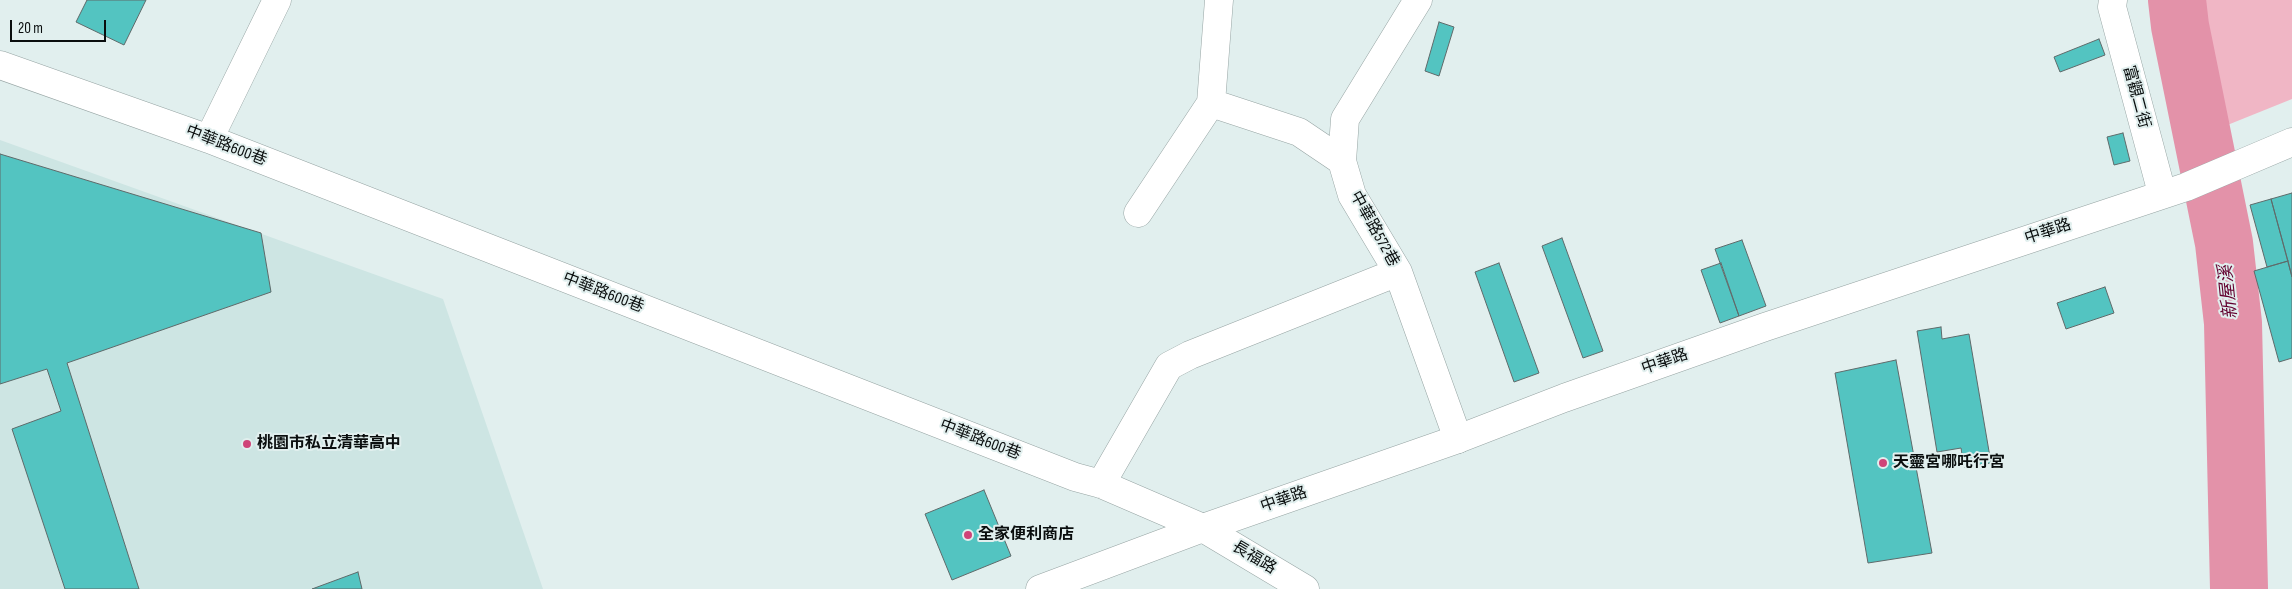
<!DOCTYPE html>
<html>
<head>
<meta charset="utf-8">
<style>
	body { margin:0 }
	#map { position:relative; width:2292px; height:589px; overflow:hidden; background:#e1efee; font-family:"Sofia Sans Condensed",sans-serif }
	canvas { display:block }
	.scale { position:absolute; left:10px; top:20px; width:96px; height:22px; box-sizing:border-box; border:2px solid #0a0e0e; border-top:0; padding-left:6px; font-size:15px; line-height:18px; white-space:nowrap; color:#0a0e0e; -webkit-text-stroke:4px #e1efee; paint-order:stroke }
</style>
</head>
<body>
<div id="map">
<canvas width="2292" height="589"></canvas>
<div class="scale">20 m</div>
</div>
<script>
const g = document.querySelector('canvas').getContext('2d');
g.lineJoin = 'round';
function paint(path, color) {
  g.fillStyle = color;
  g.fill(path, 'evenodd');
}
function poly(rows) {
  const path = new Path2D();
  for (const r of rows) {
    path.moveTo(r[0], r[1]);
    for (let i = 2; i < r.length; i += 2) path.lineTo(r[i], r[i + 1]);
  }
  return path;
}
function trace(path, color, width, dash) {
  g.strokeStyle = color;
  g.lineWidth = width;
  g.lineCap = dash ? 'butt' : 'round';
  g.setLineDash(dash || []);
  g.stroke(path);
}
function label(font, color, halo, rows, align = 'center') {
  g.font = font + ' "Sofia Sans Condensed","Noto Sans TC",sans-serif';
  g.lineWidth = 4;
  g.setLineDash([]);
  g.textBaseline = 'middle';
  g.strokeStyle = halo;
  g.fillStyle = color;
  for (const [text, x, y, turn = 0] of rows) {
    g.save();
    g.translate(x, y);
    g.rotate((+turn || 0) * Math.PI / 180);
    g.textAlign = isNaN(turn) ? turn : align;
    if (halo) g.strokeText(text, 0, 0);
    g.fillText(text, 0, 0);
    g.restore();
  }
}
const built = poly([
	[0,140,443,299,543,589,0,589]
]);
const green = poly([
	[2187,0,2292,0,2292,99,2220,128]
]);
const river = poly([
	[2177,0,2180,26,2224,243,2233,323,2239,589]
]);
const building = poly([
	[87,0,146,0,124,45,76,22,87,0],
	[1439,22,1454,27,1439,76,1425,71,1439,22],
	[2099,39,2105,55,2060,72,2054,57,2099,39],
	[2123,133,2130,161,2114,165,2107,137,2123,133],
	[0,154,261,233,271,292,67,363,139,589,65,589,12,429,61,411,47,369,0,384,0,154],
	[2292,193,2292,277,2271,199,2292,193],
	[2271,199,2288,261,2267,267,2250,205,2271,199],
	[1562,238,1603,351,1583,358,1542,246,1562,238],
	[1742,240,1766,306,1739,316,1715,249,1742,240],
	[2288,261,2292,277,2292,358,2279,362,2254,271,2288,261],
	[1499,263,1539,373,1514,382,1475,272,1499,263],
	[1721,263,1739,316,1720,323,1701,270,1721,263],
	[2105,287,2114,313,2066,329,2057,303,2105,287],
	[1941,327,1942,339,1969,334,1991,463,1964,467,1961,448,1937,452,1917,331,1941,327],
	[1896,360,1932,553,1868,563,1835,373,1896,360],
	[984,490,1011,556,952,580,925,514,984,490],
	[358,572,362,589,312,589,358,572]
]);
const minor = poly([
	[1219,0,1211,103,1299,132,1342,161],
	[1418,0,1345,119,1342,161,1352,195,1398,272,1458,439],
	[2113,0,2112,7,2162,193],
	[0,65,209,139,1075,477,1101,484,1203,528,1305,589],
	[209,139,277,0],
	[1138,213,1211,103],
	[1101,484,1169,366,1190,355,1398,272]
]);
const major = poly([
	[1040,589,1203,528,1458,439,1564,398,1765,327,2186,187,2292,142]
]);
const markers = [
	[247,444,5,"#cf4478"],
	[1883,463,5,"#cf4478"],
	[968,535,5,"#cf4478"]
];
const streetNames = [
	["富觀二街",2136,97,75],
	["中華路600巷",226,146,21],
	["中華路572巷",1374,229,61],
	["中華路",2048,232,-18],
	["中華路600巷",603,293,21],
	["中華路",1665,362,-19],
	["中華路600巷",980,440,21],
	["中華路",1284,500,-19],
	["長福路",1254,558,31]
];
const poiNames = [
	["桃園市私立清華高中",257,444],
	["天靈宮哪吒行宮",1893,463],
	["全家便利商店",978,535]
];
const waterNames = [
	["新屋溪",2229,292,-96]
];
paint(built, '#cde5e3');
paint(green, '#f0b6c5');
trace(river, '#e392a9', 58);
paint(building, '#53c4c1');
trace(building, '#5e6a6a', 1);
trace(minor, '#96a4a3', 29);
trace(major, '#96a4a3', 29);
trace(minor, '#fff', 28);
trace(major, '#fff', 28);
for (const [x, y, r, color] of markers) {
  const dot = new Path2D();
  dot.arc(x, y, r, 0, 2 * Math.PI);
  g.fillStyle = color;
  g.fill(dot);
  trace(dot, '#e1efee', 2);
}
label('16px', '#0a0e0e', '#e1efee', streetNames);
label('bold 16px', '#0a0e0e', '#e1efee', poiNames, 'left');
label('italic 18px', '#63002f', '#e1efee', waterNames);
</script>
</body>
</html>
